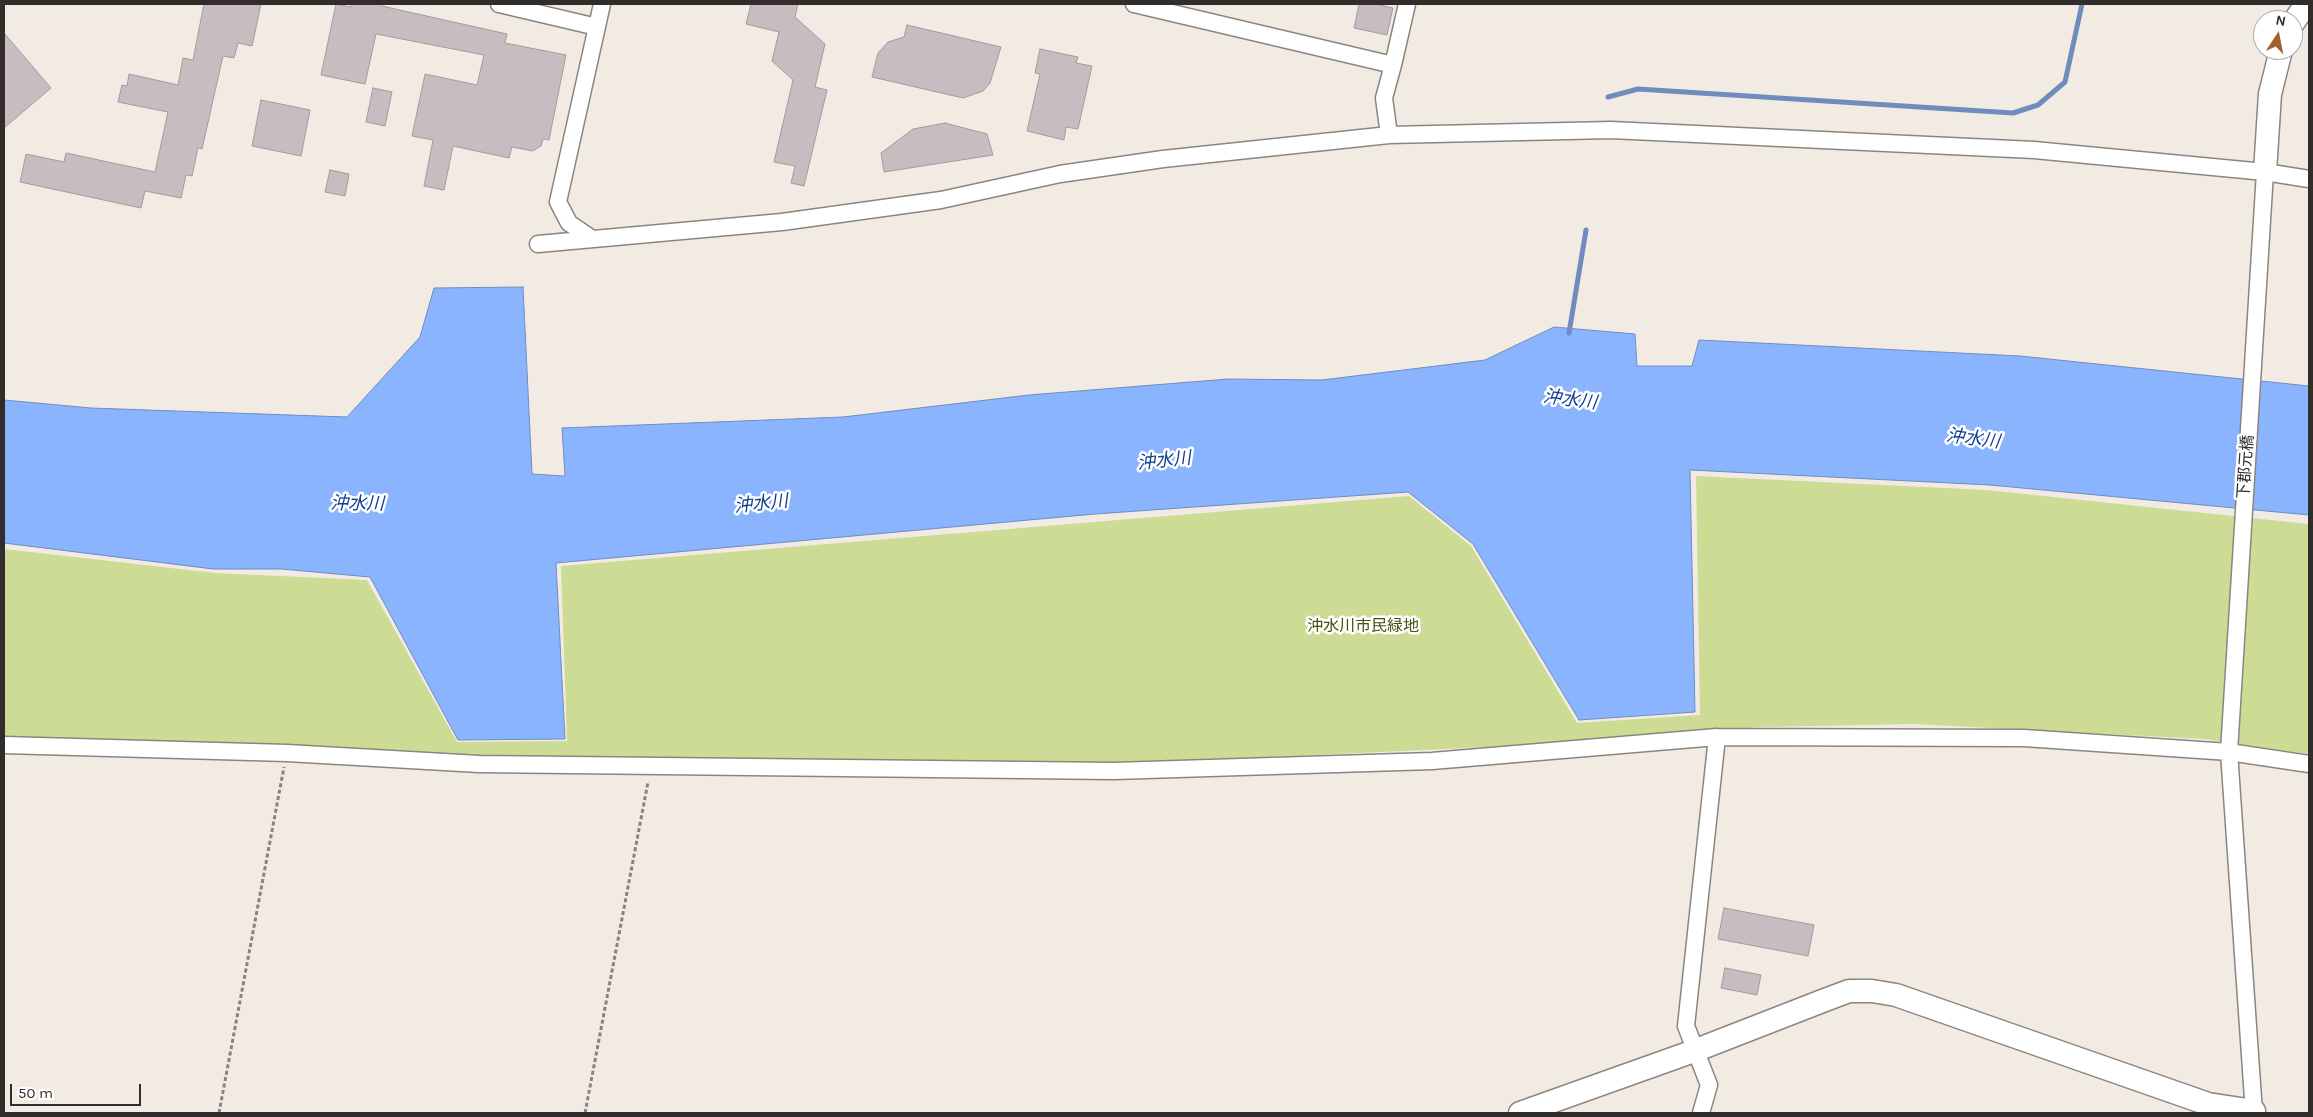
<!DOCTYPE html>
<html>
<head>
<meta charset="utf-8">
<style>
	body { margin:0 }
	#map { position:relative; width:2313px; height:1117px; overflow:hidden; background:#f2ebe4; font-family:Karla,sans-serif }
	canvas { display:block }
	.frame { position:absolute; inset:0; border:5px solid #302d2b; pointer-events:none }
	.north { position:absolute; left:2253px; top:10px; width:50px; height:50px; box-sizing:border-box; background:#fff; border:1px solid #acabaa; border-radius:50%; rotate:11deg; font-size:14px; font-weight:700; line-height:20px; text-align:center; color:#302d2b }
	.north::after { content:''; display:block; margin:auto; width:18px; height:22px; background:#a35f30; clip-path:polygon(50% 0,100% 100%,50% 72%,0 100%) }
	.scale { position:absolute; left:10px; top:1084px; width:131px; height:22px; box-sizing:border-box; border:2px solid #302d2b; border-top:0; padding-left:6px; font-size:15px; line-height:18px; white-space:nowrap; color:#302d2b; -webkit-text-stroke:4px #fff; paint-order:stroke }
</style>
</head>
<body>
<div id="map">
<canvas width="2313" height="1117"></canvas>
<div class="frame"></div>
<div class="north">N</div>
<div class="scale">50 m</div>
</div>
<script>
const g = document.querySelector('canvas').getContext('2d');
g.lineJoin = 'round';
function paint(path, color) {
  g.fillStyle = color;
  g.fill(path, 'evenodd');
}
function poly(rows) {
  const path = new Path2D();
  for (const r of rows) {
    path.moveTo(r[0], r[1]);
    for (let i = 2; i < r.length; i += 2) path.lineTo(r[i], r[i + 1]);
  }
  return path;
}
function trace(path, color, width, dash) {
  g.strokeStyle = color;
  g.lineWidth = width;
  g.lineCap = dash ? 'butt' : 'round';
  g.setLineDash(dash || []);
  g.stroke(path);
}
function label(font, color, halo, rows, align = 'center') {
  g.font = font + ' Karla,"Noto Sans JP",sans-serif';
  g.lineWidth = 5;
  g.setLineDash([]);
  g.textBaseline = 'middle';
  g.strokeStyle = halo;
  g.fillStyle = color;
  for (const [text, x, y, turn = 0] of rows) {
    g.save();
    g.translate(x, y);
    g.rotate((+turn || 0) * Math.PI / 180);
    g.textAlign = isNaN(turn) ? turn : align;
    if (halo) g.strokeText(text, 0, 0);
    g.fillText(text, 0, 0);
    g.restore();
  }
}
const green = poly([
	[1696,476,1987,490,2309,524,2309,754,2204,739,1913,724,1760,727,1574,743,1145,763,452,759,4,740,4,549,215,573,367,580,457,742,567,741,561,566,1409,496,1471,546,1577,723,1700,715]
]);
const water = poly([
	[523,287,532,474,565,476,562,428,843,417,1029,395,1228,379,1322,380,1485,360,1554,327,1635,334,1637,366,1692,366,1699,340,2020,356,2309,386,2309,515,1990,485,1690,470,1695,712,1579,720,1473,544,1408,492,1095,514,556,563,565,739,458,740,370,577,281,569,213,569,4,543,4,400,91,408,347,417,420,337,434,288,523,287]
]);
const stream = poly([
	[1608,97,1638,89,2013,113,2038,105,2065,82,2082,4],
	[1569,333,1586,230]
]);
const building = poly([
	[204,4,261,4,252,46,238,43,234,58,223,56,202,149,198,148,192,176,186,175,181,198,145,191,141,208,20,182,26,154,64,162,66,153,155,172,168,112,118,102,122,85,127,86,129,74,178,85,183,58,193,60,204,4],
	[336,4,351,7,352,4,382,4,382,6,507,34,505,43,566,55,549,140,543,139,541,146,533,151,512,147,509,158,453,146,444,190,424,186,433,140,412,136,425,74,477,85,484,55,376,34,365,84,321,75,336,4],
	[751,4,798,4,795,17,825,44,815,87,827,90,804,186,791,183,795,166,774,162,793,80,772,61,779,32,746,24,751,4],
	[1359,4,1375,4,1393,8,1387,35,1354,28,1359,4],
	[907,25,1001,47,990,83,983,91,963,98,872,77,878,53,888,42,904,37,907,25],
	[4,33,51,88,4,128,4,33],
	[1040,49,1078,57,1076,63,1092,66,1078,129,1066,127,1064,140,1027,131,1040,74,1035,73,1040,49],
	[373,88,392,92,385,126,366,122,373,88],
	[261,100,310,110,301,156,252,146,261,100],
	[945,123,987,134,993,155,884,172,881,153,913,129,945,123],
	[330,170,349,174,345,196,325,192,330,170],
	[1724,908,1814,925,1808,956,1718,939,1724,908],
	[1725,968,1761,975,1757,995,1721,988,1725,968]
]);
const path = poly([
	[219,1113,284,767],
	[585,1113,648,782]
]);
const street = poly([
	[499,4,597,27],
	[1134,4,1393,65,1384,98,1389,135],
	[1393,65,1407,4],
	[591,238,569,223,558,202,602,4],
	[538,244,782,222,941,200,1060,174,1163,159,1389,135,1611,130,2034,150,2265,172,2309,179],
	[4,745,287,753,479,764,1114,771,1432,761,1717,737,2024,738,2229,752,2309,764],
	[1701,1113,1709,1085,1686,1026,1717,737],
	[2254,1113,2229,752,2265,172]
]);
const secondary = poly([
	[2293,23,2306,4],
	[2265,172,2270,94,2281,50],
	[1520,1113,1694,1051,1825,1000,1849,991,1872,991,1896,995,2208,1104,2254,1111]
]);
const streetNames = [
	["下郡元橋",2246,467,-86]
];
const parkNames = [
	["沖水川市民緑地",1363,626]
];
const waterNames = [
	["沖水川",1570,400,7],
	["沖水川",1973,439,7],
	["沖水川",1164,461,-6],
	["沖水川",357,504,1],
	["沖水川",761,504,-6]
];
paint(green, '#cddc95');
paint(water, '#8ab4fe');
trace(water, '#6f8cbf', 1);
trace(stream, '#6f8cbf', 5);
paint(building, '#c7bcbf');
trace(building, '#a39a9c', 1);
trace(street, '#8c857f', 19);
trace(secondary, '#8c857f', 25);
trace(path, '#88837f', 3, [4, 2.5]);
trace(street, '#fff', 16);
trace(secondary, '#fff', 22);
label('16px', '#302d2b', '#fff', streetNames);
label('16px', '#47510e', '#fff', parkNames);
label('italic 18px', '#113d91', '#fff', waterNames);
</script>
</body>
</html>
